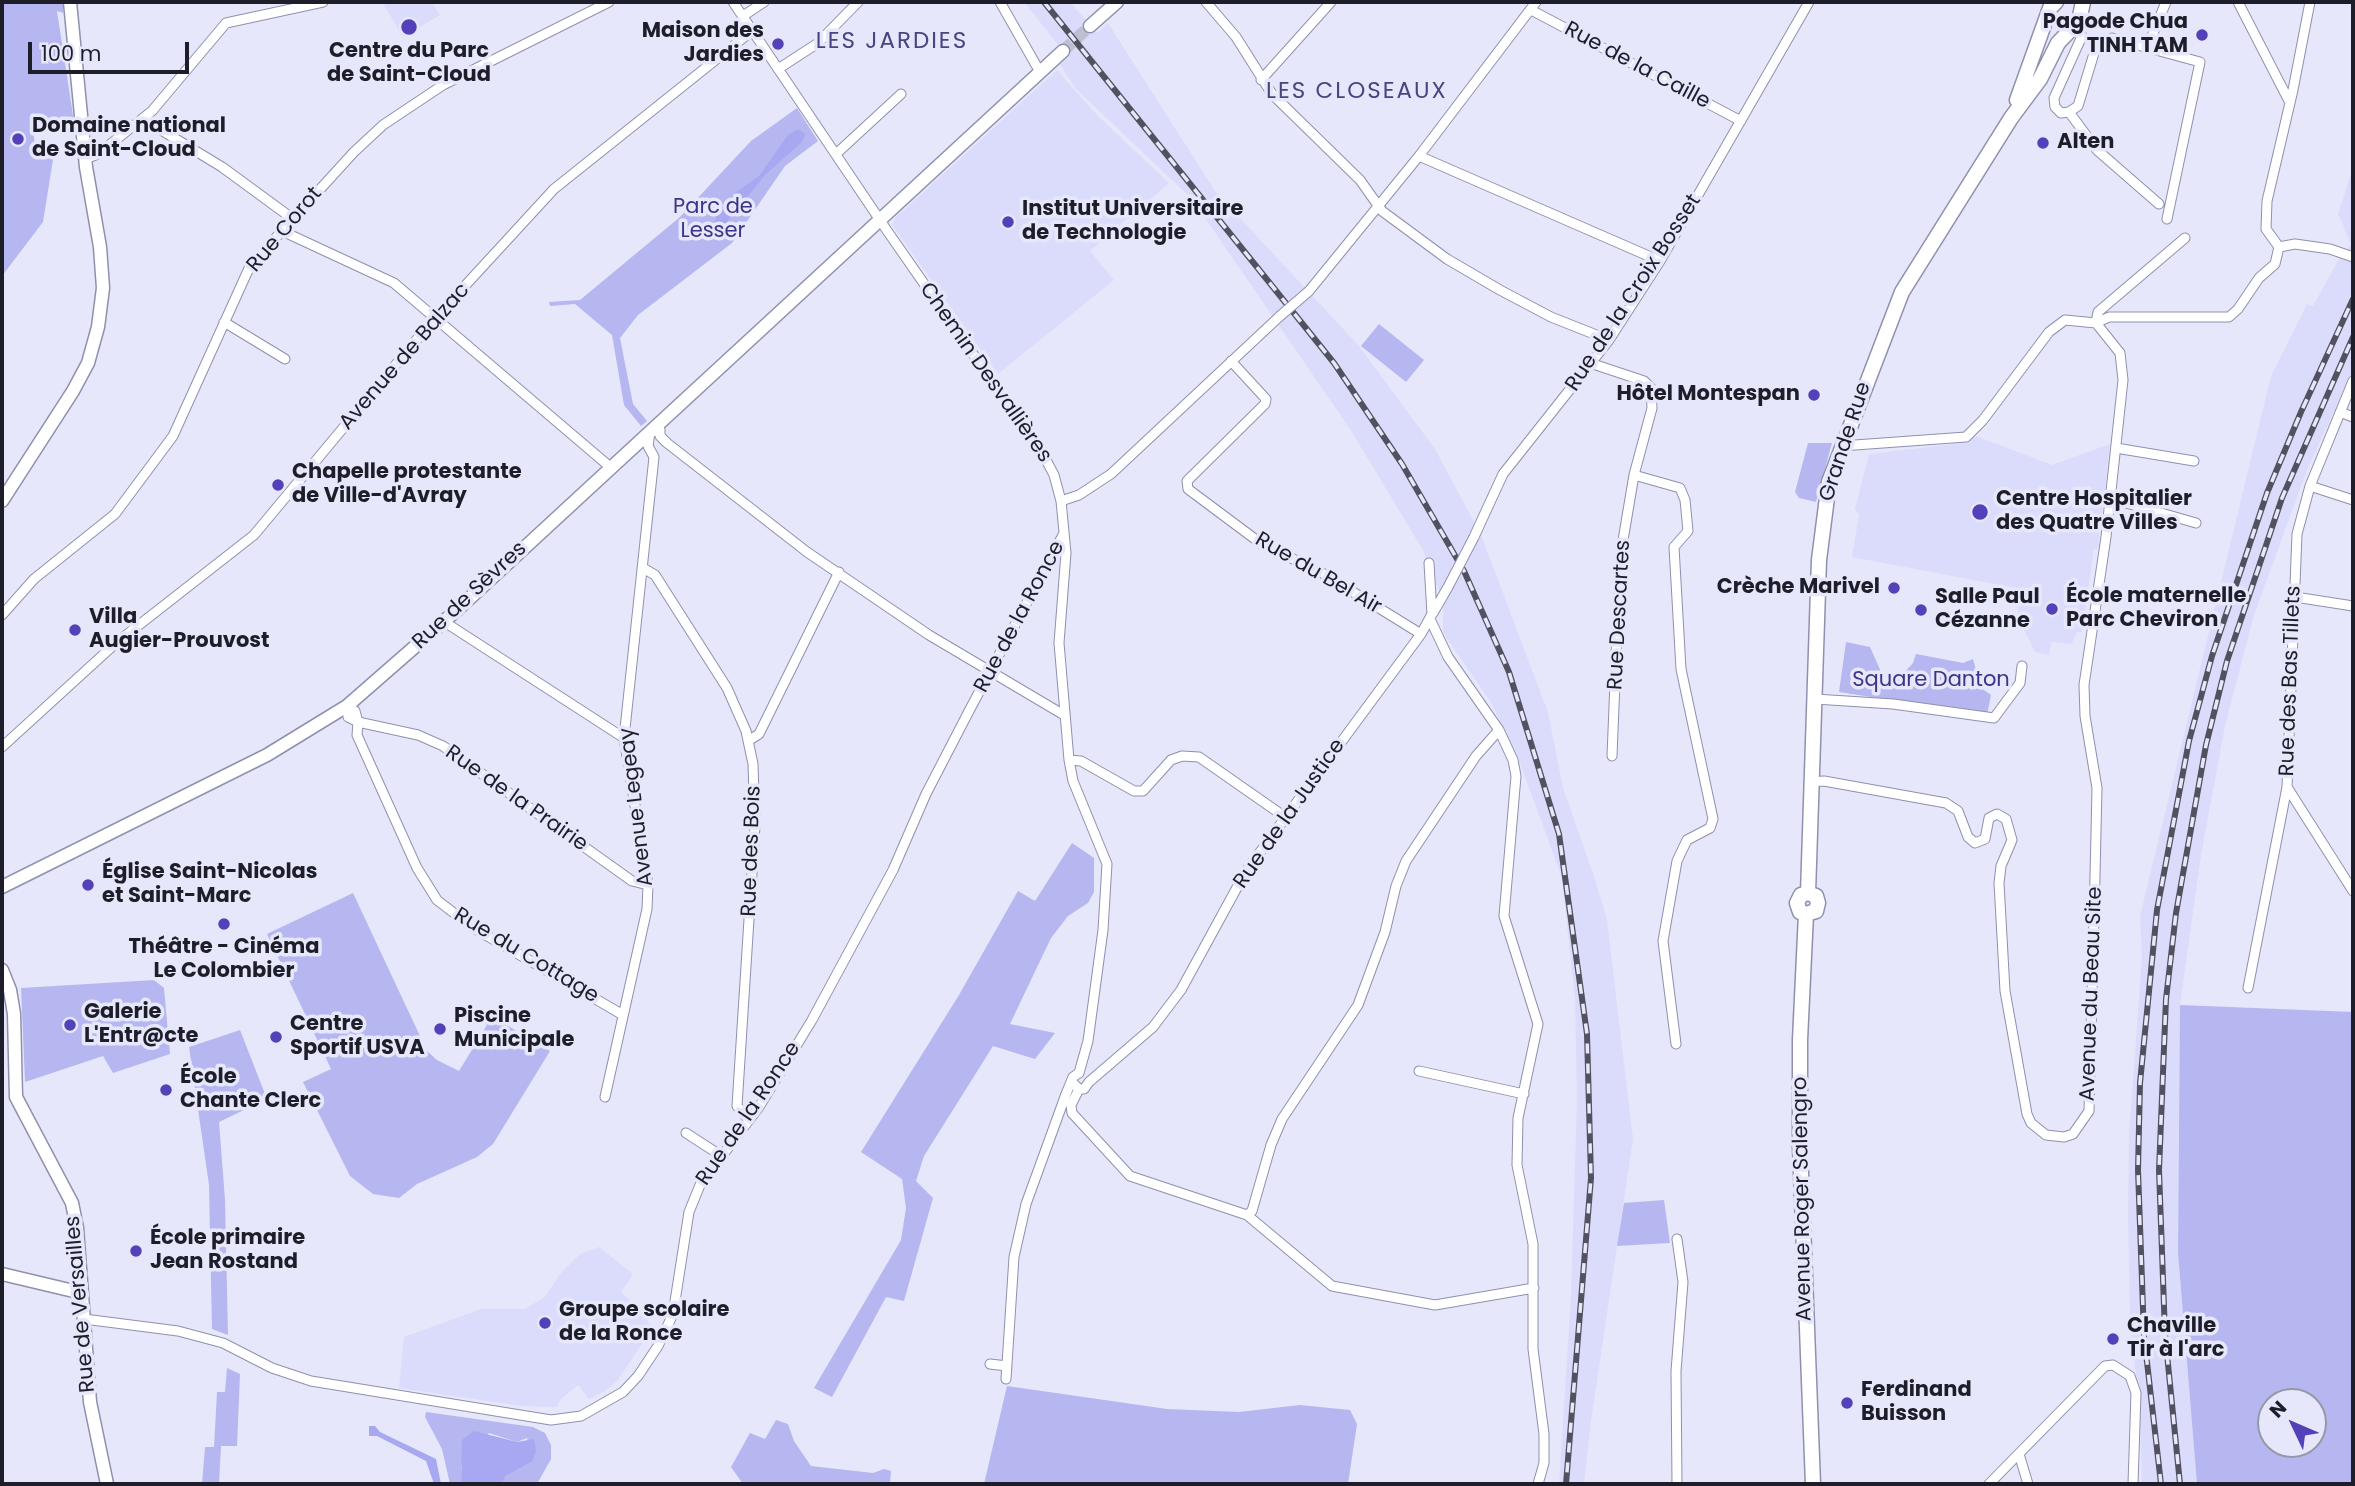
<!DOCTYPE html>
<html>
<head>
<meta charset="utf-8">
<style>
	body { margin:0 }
	#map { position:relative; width:2355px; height:1486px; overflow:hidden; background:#e6e7fa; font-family:Poppins,sans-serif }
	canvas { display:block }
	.frame { position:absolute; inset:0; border:4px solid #1e1e2a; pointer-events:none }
	.north { position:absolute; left:2257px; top:1388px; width:70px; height:70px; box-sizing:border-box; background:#e6e7fa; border:2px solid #9697a7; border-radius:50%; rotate:314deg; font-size:19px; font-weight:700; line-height:28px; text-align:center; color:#1e1e2a }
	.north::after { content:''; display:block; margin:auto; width:24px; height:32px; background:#5341b9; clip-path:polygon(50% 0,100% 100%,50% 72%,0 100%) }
	.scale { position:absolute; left:28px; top:42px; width:161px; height:32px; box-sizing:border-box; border:4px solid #1e1e2a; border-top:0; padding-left:9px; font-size:21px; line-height:24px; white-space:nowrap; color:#1e1e2a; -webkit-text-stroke:5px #e6e7fa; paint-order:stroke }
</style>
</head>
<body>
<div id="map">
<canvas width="2355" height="1486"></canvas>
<div class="frame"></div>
<div class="north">N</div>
<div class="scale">100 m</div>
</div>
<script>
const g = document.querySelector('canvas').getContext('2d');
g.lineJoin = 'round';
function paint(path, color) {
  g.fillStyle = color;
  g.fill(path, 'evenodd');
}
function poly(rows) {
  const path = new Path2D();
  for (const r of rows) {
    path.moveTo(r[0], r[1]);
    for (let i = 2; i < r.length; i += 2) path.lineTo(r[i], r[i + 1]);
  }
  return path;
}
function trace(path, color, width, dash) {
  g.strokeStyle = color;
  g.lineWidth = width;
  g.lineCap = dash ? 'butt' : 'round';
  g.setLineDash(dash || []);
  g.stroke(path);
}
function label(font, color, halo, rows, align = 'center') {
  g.font = font + ' Poppins,sans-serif';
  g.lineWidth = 7;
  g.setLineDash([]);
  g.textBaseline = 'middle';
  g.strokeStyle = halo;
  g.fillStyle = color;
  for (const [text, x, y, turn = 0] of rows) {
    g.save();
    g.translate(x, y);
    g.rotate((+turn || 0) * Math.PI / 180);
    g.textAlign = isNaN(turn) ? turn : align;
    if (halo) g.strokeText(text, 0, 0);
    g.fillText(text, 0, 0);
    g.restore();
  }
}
const built = poly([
	[382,2,432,2,440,15,403,37],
	[1024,2,1070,2,1097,33,1108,23,1215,191,1359,346,1435,449,1481,535,1548,712,1563,788,1595,879,1607,920,1633,1139,1591,1421,1584,1484,1559,1484,1571,1296,1577,1098,1575,999,1562,878,1520,763,1492,704,1443,633,1443,602,1423,550,1350,429,1192,199,1076,89,1060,64,1068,57],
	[1057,70,1097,115,1169,183,1090,251,1114,280,998,374,893,226,894,219],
	[2353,168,2353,370,2307,470,2254,615,2225,726,2201,855,2180,1005,2178,1253,2197,1484,2142,1484,2140,1416,2130,1316,2128,1214,2129,1135,2142,958,2140,916,2271,376,2307,304,2313,306,2339,259,2351,244,2338,214],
	[1976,436,2052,465,2110,444,2098,549,2094,549,2082,632,2077,632,2072,644,2051,642,2049,655,2035,652,2025,631,2015,628,2021,589,1852,557,1859,515,1855,509,1869,454,1963,443],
	[599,1247,633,1274,621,1292,643,1312,652,1329,617,1381,605,1391,589,1399,578,1385,560,1400,557,1407,522,1406,399,1388,404,1337,481,1309,525,1309,545,1297,560,1274,580,1254]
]);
const green = poly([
	[2,2,63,2,63,13,57,11,74,122,33,131,36,151,55,147,43,222,2,276],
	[797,108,818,141,785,166,732,243,638,315,620,338,633,404,647,421,641,426,624,405,612,335,575,304,550,306,549,302,580,300,680,217,751,141],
	[1379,324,1424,360,1406,382,1361,346],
	[1808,443,1832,443,1816,502,1799,498,1795,492],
	[1846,642,1870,647,1882,674,1891,681,1902,675,1913,663,1916,654,1963,663,1973,659,1981,688,1991,695,1987,715,1839,692],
	[1072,843,1094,858,1094,892,1088,903,1068,916,1051,938,1010,1024,1055,1033,1035,1059,993,1046,924,1156,916,1181,933,1198,904,1301,886,1297,832,1397,814,1388,901,1240,906,1208,902,1179,861,1152,959,995,1018,891,1035,901],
	[353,893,427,1051,437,1060,459,1071,487,1025,483,1022,488,1014,550,1051,493,1144,477,1157,417,1184,399,1198,373,1194,350,1176,303,1082,331,1069,267,934],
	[154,980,164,988,170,1054,113,1073,103,1056,25,1082,21,988],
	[2180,1005,2353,1012,2353,1484,2197,1484,2178,1253],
	[2271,1402,2313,1402,2313,1444,2271,1444],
	[240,1030,267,1099,219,1122,225,1200,228,1335,212,1329,209,1185,189,1047],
	[1664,1200,1670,1243,1617,1246,1624,1203],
	[227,1368,240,1374,237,1446,221,1446,219,1484,202,1484,205,1447,214,1447,217,1392,225,1392],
	[1007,1386,1167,1409,1239,1412,1300,1405,1350,1410,1357,1424,1348,1484,984,1484],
	[426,1412,533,1427,545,1433,551,1445,551,1459,537,1484,502,1484,504,1476,532,1462,527,1438,517,1442,489,1433,461,1466,461,1484,450,1484,442,1449,425,1417],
	[776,1420,788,1424,794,1441,811,1466,873,1473,884,1469,891,1471,890,1484,743,1484,731,1467,750,1433,765,1439]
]);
const water = poly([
	[798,129,805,134,802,142,765,175,722,228,716,227,714,224,717,215,735,193,759,176,788,135],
	[369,1426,375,1426,380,1432,436,1459,441,1484,434,1484,426,1461,377,1436,369,1436],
	[474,1431,517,1442,534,1439,536,1451,532,1462,505,1476,502,1484,461,1484,462,1440]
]);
const secondaryTunnel = poly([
	[1063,51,1090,26]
]);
const street = poly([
	[733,2,888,232,1044,456,1054,475,1061,501,1066,553,1059,643,1069,760,1073,781,1107,864,1103,930,1088,1041,1079,1073],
	[1000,2,1040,72],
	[1206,2,1236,37,1272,94,1360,180,1382,211,1447,259,1500,290,1551,317,1609,340],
	[2238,2,2289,101],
	[1533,11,1741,121],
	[743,16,764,2],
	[2074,28,2082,36,2054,98,2055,107,2061,113,2069,112,2078,106,2095,50,2112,38,2200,62,2167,219],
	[2147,48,2166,2],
	[778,69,818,43,858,2],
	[1261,80,1331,2],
	[2069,112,2097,150,2159,204],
	[143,119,222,167,293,219],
	[836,154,901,94],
	[1419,156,1660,261],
	[85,159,98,154,152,111,226,23,323,2],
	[282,231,394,283,609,466],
	[2279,247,2266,229,2267,201,2293,90,2310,2],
	[2279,247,2295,244,2330,249,2353,257],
	[1309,291,1419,156,1536,2],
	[224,322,285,359],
	[2096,323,2109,317,2229,317,2238,309,2259,278,2275,264,2279,247],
	[2096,323,2098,312,2185,238],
	[1231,361,1266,399,1265,404,1187,481,1188,489,1263,545,1319,571,1421,634],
	[1590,363,1644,381,1651,388,1652,408,1634,475,1680,488,1685,500,1688,531,1674,547,1681,669,1713,819,1710,828,1687,840,1677,861,1663,941,1676,1044],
	[2340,412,2353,417],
	[2116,448,2194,461],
	[2310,486,2353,500],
	[2109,498,2196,523],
	[1061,501,1079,495,1111,474,1280,316],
	[1474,537,1503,474,1609,340,1660,261,1809,2],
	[643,568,655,575,727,688,746,731,753,764,755,826,737,1106,749,1120],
	[2295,597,2353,606],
	[1433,613,1448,587],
	[2,615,34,579,115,514,173,436,250,266,354,152,383,125,443,85,609,2],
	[1430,619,1448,657,1499,730,1513,760,1516,776,1504,916,1538,1024,1518,1118,1517,1165,1533,1244,1533,1349,1544,1434,1544,1463,1538,1484],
	[443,621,624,738],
	[1815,699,1893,704,1994,718,2020,683,2022,666],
	[347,706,355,711,358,722,357,735,417,868,437,900,472,927,623,1015],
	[347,706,348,717,358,722,418,735,443,746,632,881,648,885],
	[748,741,759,734,839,572],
	[2,747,116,643,254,535,428,326,554,189,753,30],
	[1612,756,1620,558,1634,475],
	[1069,760,1081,761,1134,791,1143,791,1171,760,1182,756,1199,757,1285,817],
	[1810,782,1824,781,1946,803,1958,811,1968,837,1975,843,1985,839,1989,818,1997,814,2006,819,2012,840,2001,866,1999,883,2005,991,2027,1114,2031,1123,2046,1135,2064,1137,2073,1134,2089,1111,2095,876,2097,788,2085,716,2084,685,2106,537,2123,380,2120,353,2096,323,2065,320,2049,332,1983,420,1966,437,1841,446],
	[2287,787,2353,891],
	[2248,988,2287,787,2297,534,2310,486,2353,381],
	[1419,1071,1524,1094],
	[1072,1082,1079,1089,1084,1089,1089,1082],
	[1089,1082,1153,1027,1181,990,1246,871,1421,634,1432,614,1429,563],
	[605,1097,647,909,648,885,624,738,654,457,648,446,650,432,660,430,660,436,667,443,807,552,929,635,1064,715],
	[1072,1113,1130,1176,1247,1215,1332,1286,1435,1305,1534,1288],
	[1072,1113,1071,1105,1079,1089],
	[686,1133,720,1155],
	[1247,1215,1252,1211,1271,1145,1282,1119,1358,1005,1385,932,1396,886,1406,861,1476,756,1499,730],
	[1677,1239,1683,1282,1676,1371,1677,1484],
	[84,1319,178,1331,223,1343,272,1368,311,1381,551,1420,581,1416,623,1392,638,1376,658,1346,673,1314,689,1212,700,1185,759,1107,812,1020,893,870,926,794,969,711,1064,533],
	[990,1364,1007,1366],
	[1006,1379,1014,1257,1026,1204,1066,1094,1073,1077,1079,1073],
	[2019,1454,2028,1484],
	[1989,1484,2105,1366,2113,1365,2130,1376,2136,1393,2133,1484]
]);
const secondary = poly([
	[1090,26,1117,2],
	[2,501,73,391,88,363,98,327,103,288,100,247,86,167,70,2],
	[2,887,267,755,347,706,458,609,1063,51],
	[2,970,10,990,14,1014,16,1097,72,1203,77,1228,90,1402,107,1484],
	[2,1274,82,1293]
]);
const primary = poly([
	[2017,100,2050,8,2056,2],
	[1808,893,1819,560,1829,482,1902,292,2011,118,2040,79,2058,43,2079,21,2083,2],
	[1806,914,1800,1040,1800,1147,1813,1484],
	[1806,914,1816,911,1818,903,1816,896,1808,893],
	[1806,914,1800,912,1797,903,1801,895,1808,893]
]);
const rail = poly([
	[1044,2,1334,363,1402,464,1464,571,1509,672,1559,834,1587,1034,1591,1178,1566,1484],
	[2161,1484,2144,1336,2138,1170,2140,1083,2157,910,2189,741,2212,656,2267,493,2301,412,2353,299],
	[2180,1484,2165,1334,2159,1170,2166,999,2176,913,2206,745,2227,661,2282,498,2353,337]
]);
const streetBridge = poly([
	[1280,316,1309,291],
	[1448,587,1474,537]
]);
const markers = [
	[409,27,9,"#5341b9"],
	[2202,35,7,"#5341b9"],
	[778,44,7,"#5341b9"],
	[18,139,7,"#5341b9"],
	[2043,143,7,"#5341b9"],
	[1008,222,7,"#5341b9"],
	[1814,395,7,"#5341b9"],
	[278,485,7,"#5341b9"],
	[1980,512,9,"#5341b9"],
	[1894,588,7,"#5341b9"],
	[2052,609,7,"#5341b9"],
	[1921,610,7,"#5341b9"],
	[75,630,7,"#5341b9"],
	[88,885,7,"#5341b9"],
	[224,924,7,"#5341b9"],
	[70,1025,7,"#5341b9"],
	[440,1029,7,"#5341b9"],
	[276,1037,7,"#5341b9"],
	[166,1090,7,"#5341b9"],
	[136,1251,7,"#5341b9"],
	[545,1323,7,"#5341b9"],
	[2113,1339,7,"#5341b9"],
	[1847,1403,7,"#5341b9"]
];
const poiNames = [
	["Pagode Chua",2188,23,"right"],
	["TINH TAM",2188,47,"right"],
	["Maison des",764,32,"right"],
	["Jardies",764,56,"right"],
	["Centre du Parc",409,52,"center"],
	["de Saint-Cloud",409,76,"center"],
	["Domaine national",32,127],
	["de Saint-Cloud",32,151],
	["Alten",2057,143],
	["Institut Universitaire",1022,210],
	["de Technologie",1022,234],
	["Hôtel Montespan",1800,395,"right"],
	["Chapelle protestante",292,473],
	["de Ville-d'Avray",292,497],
	["Centre Hospitalier",1996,500],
	["des Quatre Villes",1996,524],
	["Crèche Marivel",1880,588,"right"],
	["École maternelle",2066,597],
	["Parc Cheviron",2066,621],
	["Salle Paul",1935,598],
	["Cézanne",1935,622],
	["Villa",89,618],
	["Augier-Prouvost",89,642],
	["Église Saint-Nicolas",102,873],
	["et Saint-Marc",102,897],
	["Théâtre - Cinéma",224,948,"center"],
	["Le Colombier",224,972,"center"],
	["Galerie",84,1013],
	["L'Entr@cte",84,1037],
	["Piscine",454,1017],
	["Municipale",454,1041],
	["Centre",290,1025],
	["Sportif USVA",290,1049],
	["École",180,1078],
	["Chante Clerc",180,1102],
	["École primaire",150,1239],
	["Jean Rostand",150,1263],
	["Groupe scolaire",559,1311],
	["de la Ronce",559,1335],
	["Chaville",2127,1327],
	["Tir à l'arc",2127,1351],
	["Ferdinand",1861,1391],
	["Buisson",1861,1415]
];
const streetNames = [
	["Rue de la Caille",1637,66,28],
	["Rue Corot",285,230,-50],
	["Rue de la Croix Bosset",1634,293,-57],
	["Avenue de Balzac",405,357,-49],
	["Chemin Desvallières",985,373,55],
	["Grande Rue",1846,442,-72],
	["Rue du Bel Air",1318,574,30],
	["Rue de Sèvres",470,596,-43],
	["Rue Descartes",1620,615,-87],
	["Rue de la Ronce",1020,617,-62],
	["Rue des Bas Tillets",2291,681,-88],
	["Rue de la Prairie",516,799,35],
	["Avenue Legeay",637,807,-97],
	["Rue de la Justice",1290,814,-55],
	["Rue des Bois",752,851,-88],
	["Rue du Cottage",526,956,31],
	["Avenue du Beau Site",2092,994,-88],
	["Rue de la Ronce",749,1114,-56],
	["Avenue Roger Salengro",1803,1199,-91],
	["Rue de Versailles",81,1304,-95]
];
const parkNames = [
	["Parc de",713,208],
	["Lesser",713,232],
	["Square Danton",1931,681]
];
const neighbourhoodNames = [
	["LES JARDIES",892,42],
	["LES CLOSEAUX",1357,92]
];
paint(built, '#dbdcfb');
paint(green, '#b6b7f0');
paint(water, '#a7a7f2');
trace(secondaryTunnel, '#bebfd0', 12, [12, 6]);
trace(street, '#8f90ae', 11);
trace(secondary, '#8f90ae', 15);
trace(primary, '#8f90ae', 17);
trace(street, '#fff', 9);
trace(secondary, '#fff', 12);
trace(primary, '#fff', 14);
trace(rail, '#51515f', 6);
trace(rail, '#e6e7fa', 3.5, [10]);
trace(streetBridge, '#8f90ae', 11, []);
trace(streetBridge, '#fff', 9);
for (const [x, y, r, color] of markers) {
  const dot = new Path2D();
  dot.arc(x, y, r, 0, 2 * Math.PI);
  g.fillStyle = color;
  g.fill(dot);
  trace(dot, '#e6e7fa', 2.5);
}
label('bold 21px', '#1e1e2a', '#e6e7fa', poiNames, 'left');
label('21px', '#1e1e2a', '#e6e7fa', streetNames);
label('21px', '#3e3388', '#e6e7fa', parkNames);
g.letterSpacing = '2px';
label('23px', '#484582', '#e6e7fa', neighbourhoodNames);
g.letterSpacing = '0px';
</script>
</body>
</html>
